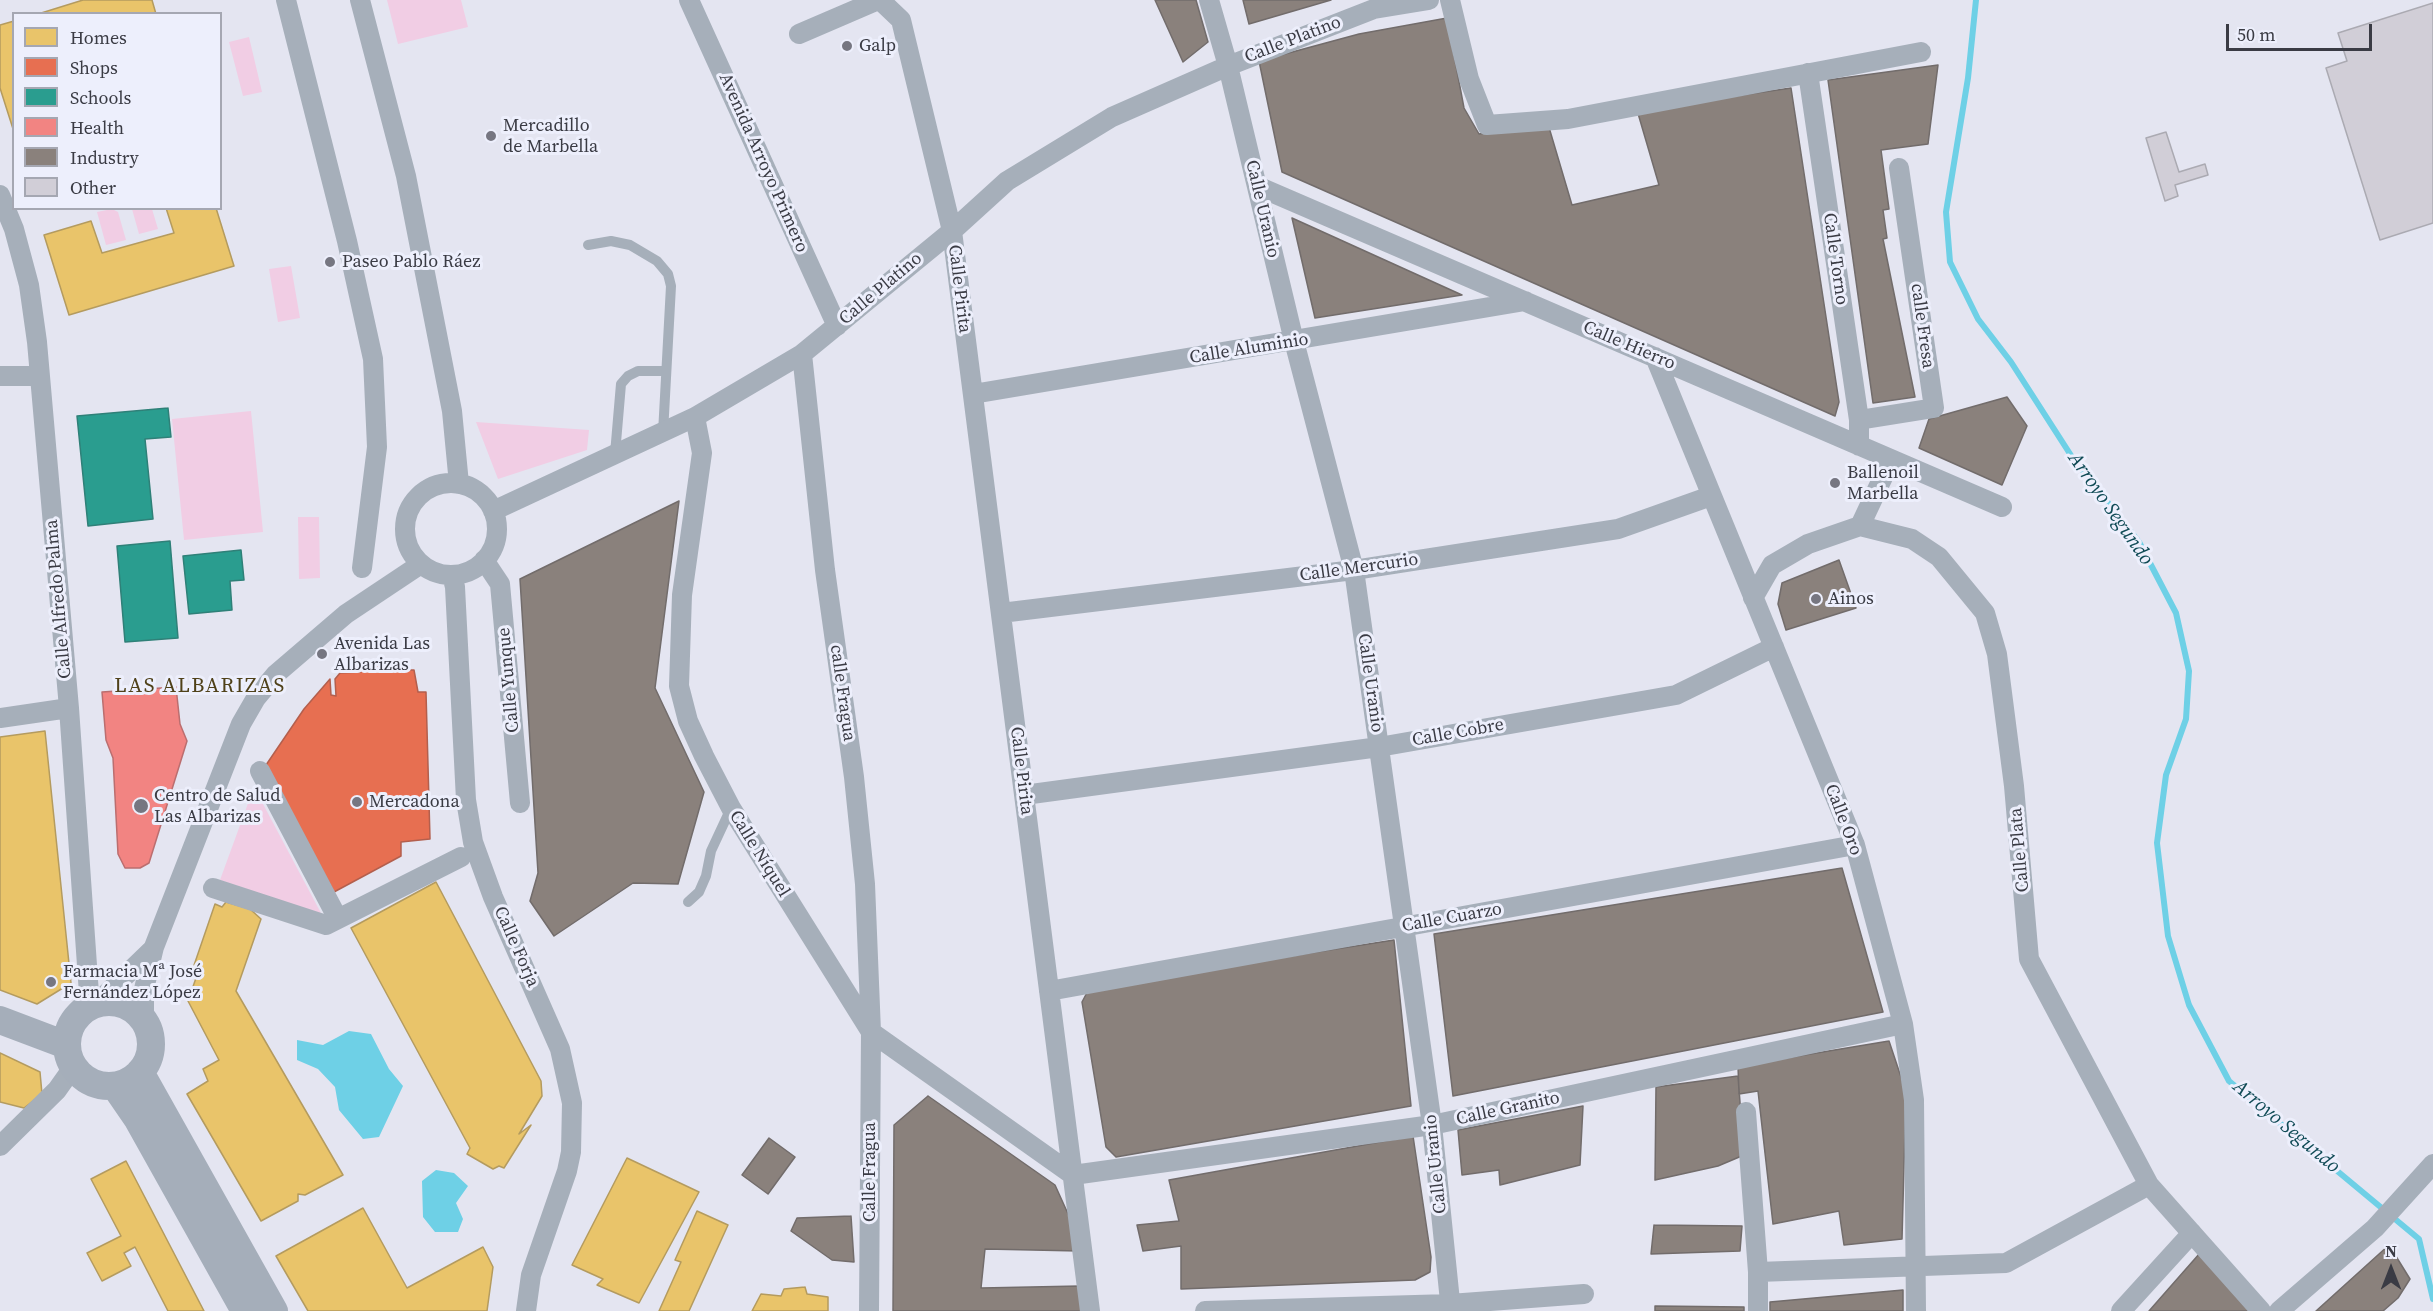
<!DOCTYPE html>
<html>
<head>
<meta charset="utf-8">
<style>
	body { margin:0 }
	#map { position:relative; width:2433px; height:1311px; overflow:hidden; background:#e4e5f1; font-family:"Source Serif 4",serif }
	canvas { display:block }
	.legend { position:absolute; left:12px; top:12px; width:210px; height:198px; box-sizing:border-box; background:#edeffc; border:2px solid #a5a7b2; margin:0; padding:8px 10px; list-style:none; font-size:18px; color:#3a3b44 }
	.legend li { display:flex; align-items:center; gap:12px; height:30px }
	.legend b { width:30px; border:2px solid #a5a7b2 }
	.north { position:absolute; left:2361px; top:1239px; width:60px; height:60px; -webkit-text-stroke:4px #edeffc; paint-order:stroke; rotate:0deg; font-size:16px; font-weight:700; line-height:24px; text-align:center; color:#3a3b44 }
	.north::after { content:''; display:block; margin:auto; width:21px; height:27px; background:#3a3b44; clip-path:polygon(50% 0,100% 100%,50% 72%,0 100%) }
	.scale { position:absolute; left:2226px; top:24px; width:146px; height:27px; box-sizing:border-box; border:3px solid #3a3b44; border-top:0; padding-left:8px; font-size:18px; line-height:21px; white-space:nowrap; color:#3a3b44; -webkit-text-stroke:4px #edeffc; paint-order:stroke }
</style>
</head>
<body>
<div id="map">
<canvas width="2433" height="1311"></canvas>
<ul class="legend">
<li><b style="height:16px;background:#e9c46a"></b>Homes</li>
<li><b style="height:16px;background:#e76f51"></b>Shops</li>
<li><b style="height:16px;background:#2a9d8f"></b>Schools</li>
<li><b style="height:16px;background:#f28482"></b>Health</li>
<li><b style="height:16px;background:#8a817c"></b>Industry</li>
<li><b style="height:16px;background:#d1ced7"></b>Other</li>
</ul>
<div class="north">N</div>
<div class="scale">50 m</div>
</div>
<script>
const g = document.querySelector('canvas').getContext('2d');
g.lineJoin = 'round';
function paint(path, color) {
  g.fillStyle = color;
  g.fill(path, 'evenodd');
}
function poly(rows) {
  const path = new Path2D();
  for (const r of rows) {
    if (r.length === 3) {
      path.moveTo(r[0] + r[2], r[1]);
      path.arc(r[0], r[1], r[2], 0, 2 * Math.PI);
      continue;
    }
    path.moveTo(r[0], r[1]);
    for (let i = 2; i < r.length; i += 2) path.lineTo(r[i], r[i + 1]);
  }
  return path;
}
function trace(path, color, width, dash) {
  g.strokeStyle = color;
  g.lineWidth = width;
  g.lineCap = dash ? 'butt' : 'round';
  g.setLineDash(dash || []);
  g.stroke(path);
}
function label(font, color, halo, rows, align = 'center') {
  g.font = font + ' "Source Serif 4",serif';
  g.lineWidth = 6;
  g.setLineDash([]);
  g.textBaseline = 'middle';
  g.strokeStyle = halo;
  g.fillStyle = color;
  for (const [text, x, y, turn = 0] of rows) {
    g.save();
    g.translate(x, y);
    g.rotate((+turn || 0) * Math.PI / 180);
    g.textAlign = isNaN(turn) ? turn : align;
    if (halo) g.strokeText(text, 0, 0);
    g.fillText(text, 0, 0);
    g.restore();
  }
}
const green = poly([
	[387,0,461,0,468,27,398,44],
	[249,37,262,92,243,96,229,42],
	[112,209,118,212,126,240,106,245,97,212],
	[132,209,152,209,158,229,139,234],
	[291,266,300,318,278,322,269,269],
	[251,411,263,532,184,540,172,419],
	[476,422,589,430,587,450,498,479],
	[298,517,319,517,320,578,299,579],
	[254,787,322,915,220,880]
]);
const water = poly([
	[349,1031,371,1034,389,1069,403,1086,379,1137,363,1139,339,1110,335,1087,318,1069,297,1060,297,1040,323,1045],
	[436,1170,454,1173,468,1186,456,1203,463,1219,458,1232,435,1232,423,1217,422,1181]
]);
const homes = poly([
	[83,0,152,0,156,14,38,14,83,0],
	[14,21,14,132,0,88,0,25,14,21],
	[166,208,216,208,234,266,69,315,44,235,91,221,102,253,174,233,166,208],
	[410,675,417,832,349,834,343,677,410,675],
	[45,731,71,983,37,1004,0,990,0,737,45,731],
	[436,882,541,1081,542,1096,519,1134,531,1125,504,1168,499,1166,493,1169,467,1154,470,1148,351,928,436,882],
	[226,902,250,909,261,919,236,991,343,1175,305,1195,298,1194,298,1201,261,1221,187,1094,208,1081,203,1069,219,1060,188,1001,196,978,191,974,215,904,222,907,226,902],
	[0,1053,40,1072,42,1094,24,1108,0,1102,0,1053],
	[627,1158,699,1192,639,1303,597,1285,603,1279,572,1265,627,1158],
	[126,1161,204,1311,168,1311,135,1247,124,1253,131,1266,102,1281,87,1253,121,1236,91,1179,126,1161],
	[363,1208,407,1288,483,1247,493,1267,487,1311,308,1311,276,1256,363,1208],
	[697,1211,728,1225,689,1311,659,1311,681,1262,675,1260,697,1211],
	[805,1287,807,1294,828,1297,828,1311,752,1311,761,1294,781,1296,784,1289,805,1287]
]);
const shops = poly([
	[393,665,395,670,414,670,418,692,426,692,430,839,401,842,401,856,334,892,266,765,304,709,330,679,331,695,336,696,335,679,340,673,361,672,361,667,393,665]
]);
const schools = poly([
	[168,408,171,437,145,439,153,519,88,526,77,416,168,408],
	[170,541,178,638,125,642,117,546,170,541],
	[241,550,244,580,230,581,232,610,189,614,183,556,241,550]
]);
const health = poly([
	[176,687,180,724,187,741,149,863,140,868,125,868,118,854,113,758,106,740,102,692,176,687]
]);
const industry = poly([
	[1155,0,1196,0,1208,42,1183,62,1155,0],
	[1243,0,1331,0,1249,24,1243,0],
	[1447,18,1464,108,1479,134,1548,124,1572,205,1659,185,1637,110,1791,88,1839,402,1835,416,1282,172,1259,61,1359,34,1447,18],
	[1938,65,1928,144,1881,150,1889,209,1883,210,1887,238,1883,239,1915,397,1873,403,1828,80,1938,65],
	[1292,218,1462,295,1315,318,1292,218],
	[2007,397,2027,426,2002,485,1919,448,1929,419,2007,397],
	[679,501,655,688,704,792,678,884,633,883,554,936,530,901,538,873,520,579,679,501],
	[1839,560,1856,608,1786,630,1778,604,1782,583,1839,560],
	[1842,868,1883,1012,1453,1096,1434,934,1842,868],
	[1394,940,1411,1106,1116,1157,1106,1147,1082,1002,1090,987,1394,940],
	[1889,1041,1906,1092,1902,1239,1844,1245,1839,1211,1773,1224,1758,1091,1739,1094,1738,1066,1889,1041],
	[1738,1076,1744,1155,1718,1166,1655,1180,1656,1087,1738,1076],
	[928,1096,1055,1185,1069,1216,1079,1251,985,1249,981,1288,1080,1286,1084,1311,893,1311,894,1125,928,1096],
	[1583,1106,1580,1165,1500,1185,1499,1170,1462,1175,1458,1130,1583,1106],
	[1413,1136,1431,1257,1430,1272,1415,1280,1181,1289,1181,1246,1143,1251,1137,1225,1179,1221,1169,1180,1413,1136],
	[769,1138,795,1157,768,1194,742,1175,769,1138],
	[851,1216,854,1262,832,1260,791,1231,797,1218,851,1216],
	[1654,1225,1742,1226,1740,1251,1651,1254,1654,1225],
	[2389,1245,2410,1279,2398,1298,2383,1311,2316,1311,2389,1245],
	[2200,1253,2251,1311,2149,1311,2200,1253],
	[1903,1290,1903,1311,1770,1311,1770,1302,1903,1290],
	[1655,1306,1744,1307,1744,1311,1655,1311,1655,1306]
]);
const stream = poly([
	[1976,0,1968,78,1946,212,1950,262,1978,319,2011,362,2072,457,2139,542,2176,613,2189,671,2186,719,2166,775,2157,843,2168,936,2189,1005,2229,1081,2419,1239,2433,1299]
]);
const building = poly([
	[2433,3,2433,223,2380,240,2326,68,2347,61,2338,33,2433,3],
	[2166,132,2179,172,2205,164,2208,175,2175,185,2178,196,2165,201,2146,138,2166,132]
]);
const lane = poly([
	[588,245,611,241,630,245,657,261,668,274,671,286,663,433],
	[615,454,621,384,628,376,638,371,666,371],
	[688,902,699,892,706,876,711,851,731,808]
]);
const street = poly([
	[286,0,347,241,373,359,377,447,362,568],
	[360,0,406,176,452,411,459,484],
	[689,0,837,326],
	[880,0,901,20,952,231,1090,1311],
	[1209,0,1228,66,1294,341,1354,570,1432,1125,1451,1311],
	[1450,0,1469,79,1487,125,1568,119,1921,52],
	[799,34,878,0],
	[1808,73,1859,420,1859,446],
	[1257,186,2002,507],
	[0,195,14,229,29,285,37,342,69,708,90,1008],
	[802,354,825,570,854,777,865,884,871,1032,869,1311],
	[1655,357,1855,845,1903,1024,1914,1100,1916,1311],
	[0,376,40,376],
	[973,394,1525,301],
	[695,417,702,453,682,595,679,686,688,721,704,756,731,808,871,1032,1073,1175,1432,1125,1903,1024],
	[1859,420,1934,408,1899,168],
	[451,529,46],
	[493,511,695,417,802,354,952,231,1007,181,1112,117,1228,66,1374,9,1429,0],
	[1860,526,1891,460],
	[484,560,500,584,520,803],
	[452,575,455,587,466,800,473,842,493,897,560,1049,572,1103,571,1152,567,1171,531,1275,526,1311],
	[1753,598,1772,565,1808,544,1860,526,1912,539,1939,557,1985,613,1997,654,2014,786,2029,959,2149,1185,2261,1311],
	[1001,613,1354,570,1618,529,1711,496],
	[0,718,69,708],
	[260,771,338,919],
	[1024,795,1379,747,1676,695,1774,647],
	[213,888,326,925,461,857],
	[1049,991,1855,845],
	[96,1004,153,949],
	[144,1020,144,989,154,947,241,724,256,698,276,674,346,614,421,564],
	[1746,1112,1758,1272,1758,1311],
	[0,1146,57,1090,74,1066],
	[1758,1272,2006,1263,2149,1185],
	[1205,1311,1450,1304,1584,1294],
	[2121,1311,2192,1233],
	[2279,1311,2375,1228,2433,1164]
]);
const secondary = poly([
	[109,1044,42],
	[0,1020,66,1045],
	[140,1072,274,1311],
	[115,1086,137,1118,245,1311]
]);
const markers = [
	[847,46,6,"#767681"],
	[491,136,6,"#767681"],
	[330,262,6,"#767681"],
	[1835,483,6,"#767681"],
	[1816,599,6,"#767681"],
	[322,654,6,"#767681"],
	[357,802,6,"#767681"],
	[141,806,8,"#767681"],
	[51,982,6,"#767681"]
];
const streetNames = [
	["Calle Platino",1293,40,-21],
	["Avenida Arroyo Primero",763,163,66],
	["Calle Uranio",1262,209,77],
	["Calle Torno",1835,259,82],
	["Calle Platino",881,289,-40],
	["Calle Pirita",959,289,83],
	["calle Fresa",1922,326,82],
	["Calle Hierro",1629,346,23],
	["Calle Aluminio",1249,349,-9],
	["Calle Mercurio",1359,568,-8],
	["Calle Alfredo Palma",59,599,-95],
	["Calle Yunque",509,680,-95],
	["Calle Uranio",1370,683,82],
	["calle Fragua",842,693,82],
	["Calle Cobre",1458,733,-10],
	["Calle Pirita",1021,771,83],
	["Calle Oro",1843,820,69],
	["Calle Plata",2020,850,-95],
	["Calle Níquel",759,854,58],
	["Calle Cuarzo",1452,918,-10],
	["Calle Forja",516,947,66],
	["Calle Granito",1508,1109,-12],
	["Calle Uranio",1436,1164,-96],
	["Calle Fragua",870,1172,-90]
];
const poiNames = [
	["Galp",859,46],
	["Mercadillo",503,126],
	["de Marbella",503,147],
	["Paseo Pablo Ráez",342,262],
	["Ballenoil",1847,473],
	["Marbella",1847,494],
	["Ainos",1828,599],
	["Avenida Las",334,644],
	["Albarizas",334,665],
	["Centro de Salud",154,796],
	["Las Albarizas",154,817],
	["Mercadona",369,802],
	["Farmacia Mª José",63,972],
	["Fernández López",63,993]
];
const waterNames = [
	["Arroyo Segundo",2110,509,55],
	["Arroyo Segundo",2286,1127,40]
];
const quarterNames = [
	["LAS ALBARIZAS",200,687]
];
paint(green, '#f1cde4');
paint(water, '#6ed0e6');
paint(homes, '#e9c46a');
trace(homes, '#b49b5f', 1.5);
paint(shops, '#e76f51');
trace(shops, '#b35f4d', 1.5);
paint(schools, '#2a9d8f');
trace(schools, '#2f8078', 1.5);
paint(health, '#f28482');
trace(health, '#bb6e6f', 1.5);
paint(industry, '#8a817c');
trace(industry, '#726c6b', 1.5);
trace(stream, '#6ed0e6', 6);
paint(building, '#d1ced7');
trace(building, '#abaab2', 1.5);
trace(lane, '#a6afba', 10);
trace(street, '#a6afba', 20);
trace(secondary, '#a5aeba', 28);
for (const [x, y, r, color] of markers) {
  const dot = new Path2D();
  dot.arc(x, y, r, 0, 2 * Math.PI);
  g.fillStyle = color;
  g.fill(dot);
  trace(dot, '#edeffc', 2);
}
label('18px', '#3a3b44', '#edeffc', streetNames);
label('18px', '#3a3b44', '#edeffc', poiNames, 'left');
label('italic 20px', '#104b56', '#edeffc', waterNames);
g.letterSpacing = '1.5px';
label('21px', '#4f4119', '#edeffc', quarterNames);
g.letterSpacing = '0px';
</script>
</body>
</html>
